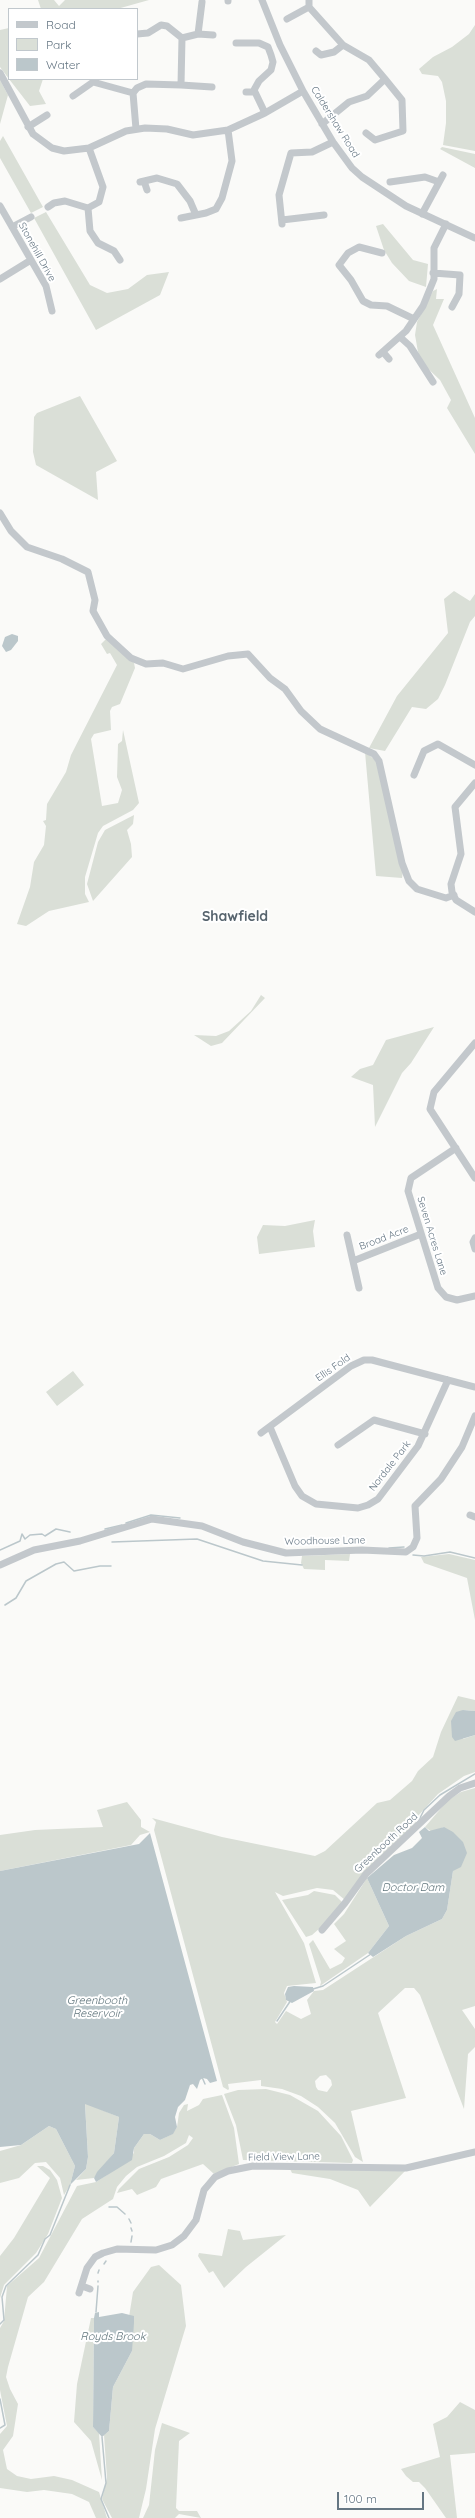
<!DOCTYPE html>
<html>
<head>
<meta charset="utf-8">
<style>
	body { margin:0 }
	#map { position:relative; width:475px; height:2518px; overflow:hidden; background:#fafaf8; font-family:Quicksand,sans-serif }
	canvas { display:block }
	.legend { position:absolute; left:8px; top:8px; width:130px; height:72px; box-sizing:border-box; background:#fff; border:1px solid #c1c8cd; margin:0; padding:5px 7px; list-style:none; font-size:12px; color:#657683 }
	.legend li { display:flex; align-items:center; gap:8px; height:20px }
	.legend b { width:20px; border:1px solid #c1c8cd }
	.scale { position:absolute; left:337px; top:2492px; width:87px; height:18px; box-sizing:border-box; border:2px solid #657683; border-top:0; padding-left:5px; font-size:12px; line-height:14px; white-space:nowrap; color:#657683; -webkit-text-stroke:3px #fff; paint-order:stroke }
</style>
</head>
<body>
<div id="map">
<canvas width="475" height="2518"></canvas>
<ul class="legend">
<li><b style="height:5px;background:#c3c8cc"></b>Road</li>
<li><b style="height:11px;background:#dadfd7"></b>Park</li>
<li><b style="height:11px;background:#bbc7cb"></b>Water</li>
</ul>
<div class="scale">100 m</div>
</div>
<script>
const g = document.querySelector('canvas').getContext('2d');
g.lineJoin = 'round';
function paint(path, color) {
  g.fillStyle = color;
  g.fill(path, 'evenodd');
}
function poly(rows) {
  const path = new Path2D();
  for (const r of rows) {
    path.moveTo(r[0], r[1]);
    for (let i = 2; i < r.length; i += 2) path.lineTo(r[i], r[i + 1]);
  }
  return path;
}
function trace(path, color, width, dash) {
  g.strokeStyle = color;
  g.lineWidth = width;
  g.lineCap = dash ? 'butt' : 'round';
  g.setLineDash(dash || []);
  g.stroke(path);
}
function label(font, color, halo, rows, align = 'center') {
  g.font = font + ' Quicksand,sans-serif';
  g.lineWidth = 4;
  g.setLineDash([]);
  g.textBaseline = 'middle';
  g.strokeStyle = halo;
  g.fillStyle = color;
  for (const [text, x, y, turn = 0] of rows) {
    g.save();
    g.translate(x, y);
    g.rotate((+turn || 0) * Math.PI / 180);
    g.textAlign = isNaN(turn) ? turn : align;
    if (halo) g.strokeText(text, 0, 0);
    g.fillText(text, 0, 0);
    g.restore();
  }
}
const green = poly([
	[38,0,54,0,59,6,65,0,149,0,117,9,41,9],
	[475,25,475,151,443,145,446,123,446,101,442,82,438,76,422,74,419,69,433,57,452,47,469,34],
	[9,28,9,79,0,67,0,30],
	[9,79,43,79,39,91,46,104,30,106],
	[0,80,8,95,0,124],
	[3,136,43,207,31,213,0,158,0,141],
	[442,147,475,154,475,168,440,149],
	[46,212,90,285,107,293,128,289,147,275,169,272,160,295,96,330,34,218],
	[383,224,413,260,428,264,426,287,409,281,392,263,384,250,376,226],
	[437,289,436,299,444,299,433,325,475,418,475,454,447,408,451,400,440,380,422,363,418,352,415,335,417,322,433,291],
	[80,396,117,461,96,472,98,500,36,465,33,452,34,417,37,413],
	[454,591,470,601,475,594,475,616,470,622,445,685,438,699,426,709,412,707,385,751,369,748,397,696,448,633,444,599],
	[107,638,134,663,135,668,120,704,112,707,110,711,111,730,94,734,91,739,102,806,118,803,122,790,117,777,118,744,122,741,123,730,139,803,133,810,103,826,98,833,85,877,85,894,89,902,49,911,26,926,17,924,30,887,34,862,44,845,46,826,43,821,46,820,47,804,66,772,71,755,117,665,110,653,107,654,101,644],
	[365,752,374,759,380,769,403,871,402,878,376,876],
	[134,815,133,824,127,830,131,844,132,857,93,901,87,884,98,842,105,830],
	[261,995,265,998,222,1043,211,1046,194,1035,216,1036,229,1031,251,1011],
	[434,1027,411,1063,402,1073,375,1127,373,1085,351,1077,360,1069,373,1065,386,1040],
	[315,1220,313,1231,315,1247,259,1254,257,1237,263,1225,285,1226],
	[73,1371,84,1385,57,1406,46,1392],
	[350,1554,349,1561,325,1560,325,1570,304,1569,301,1563,302,1556],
	[449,1554,475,1560,475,1620,467,1578,424,1563,421,1557],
	[458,1696,475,1700,475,1711,463,1710,463,1739,475,1735,475,1772,464,1776,438,1794,417,1817,415,1826,345,1900,333,1890,317,1888,283,1896,275,1892,304,1943,316,1983,287,1986,284,1993,287,2002,275,2022,277,2024,286,2011,301,2019,311,2014,307,2000,314,1991,323,1990,406,1936,442,1919,447,1910,453,1871,444,1827,432,1832,425,1827,448,1800,461,1792,475,1788,475,2006,462,2010,475,2029,475,2047,468,2054,464,2109,420,1995,414,1988,405,1988,378,2013,406,2098,351,2111,363,2162,355,2157,335,2123,318,2107,301,2096,282,2089,261,2086,261,2080,228,2084,229,2089,228,2090,223,2087,154,1830,156,1822,152,1818,222,1837,315,1856,325,1851,377,1803,390,1800,412,1781,418,1771,433,1757,441,1732],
	[320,2076,326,2075,331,2080,332,2085,327,2092,318,2090,316,2087,315,2081],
	[127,1802,141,1820,141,1827,150,1832,140,1835,131,1845,0,1871,0,1835,35,1830,103,1827,97,1810],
	[367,1878,389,1926,368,1953,320,1986,321,1982,309,1944,313,1940,330,1969,342,1963,345,1958,334,1949,346,1941,334,1924,344,1914],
	[314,1891,335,1895,343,1903,327,1922,312,1935,306,1937,282,1900,308,1895],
	[266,2089,290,2095,318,2111,341,2136,353,2160,352,2163,243,2160,236,2125,224,2094,238,2090],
	[222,2095,234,2128,239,2164,214,2174,203,2164,161,2179,156,2187,137,2195,132,2189,117,2193,119,2189,139,2169,169,2157,188,2145,193,2138,189,2135,186,2143,164,2156,137,2167,126,2176,117,2187,113,2199,82,2219,44,2282,28,2297,8,2367,6,2377,10,2389,18,2404,13,2436,3,2450,7,2469,17,2476,31,2479,54,2476,72,2480,99,2492,107,2518,96,2518,89,2502,72,2494,44,2490,27,2492,0,2488,0,2434,7,2426,0,2390,0,2328,4,2321,7,2286,39,2258,77,2186,96,2182,107,2175,134,2153,134,2148,144,2134,150,2134,160,2140,172,2134,177,2127,179,2113,184,2105,188,2104,187,2111,199,2105,203,2099],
	[85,2103,119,2117,114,2153,94,2178,76,2180,86,2169,88,2157],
	[49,2126,56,2129,75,2166,70,2185,64,2195,60,2178,46,2162,35,2163,19,2178,0,2183,0,2151,21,2145],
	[37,2166,43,2166,50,2170,57,2180,62,2198,48,2234,36,2253,4,2285,0,2298,0,2318,0,2256,14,2238,50,2178],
	[290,2169,406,2170,370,2207,358,2190,330,2179,292,2173],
	[228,2229,240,2231,243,2240,286,2235,246,2267,224,2288,213,2271,209,2273,198,2256,199,2253,222,2256],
	[159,2265,181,2285,186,2326,155,2429,146,2489,139,2518,112,2518,102,2499,107,2478,104,2435,109,2431,113,2387,132,2351,129,2317,133,2292,151,2267],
	[91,2318,94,2318,93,2427,99,2433,102,2480,91,2441,74,2422,77,2384],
	[460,2402,475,2410,475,2453,450,2455,457,2518,446,2518,425,2488,419,2482,413,2482,406,2476,401,2469,440,2457,433,2424,447,2417],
	[162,2423,190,2433,179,2441,176,2508,179,2511,197,2511,201,2518,179,2514,175,2518,143,2518,149,2505,155,2450]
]);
const water = poly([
	[12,634,18,636,18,641,11,650,6,652,2,646,5,637],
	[463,1710,475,1711,475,1735,455,1741,452,1737,451,1721,456,1712],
	[425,1827,429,1831,444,1827,453,1832,463,1842,467,1853,461,1867,453,1871,447,1910,442,1919,406,1936,373,1957,368,1953,389,1926,367,1878,394,1855,412,1848,422,1838,419,1832],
	[150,1833,217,2081,210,2083,207,2079,203,2078,200,2080,197,2089,193,2084,190,2085,185,2100,178,2107,175,2117,177,2127,173,2134,160,2140,150,2134,144,2134,134,2148,132,2160,96,2182,94,2178,97,2172,114,2153,119,2117,85,2104,88,2157,86,2169,70,2185,75,2166,56,2129,49,2126,21,2145,0,2147,0,1871,139,1844],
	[294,1986,313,1987,314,1991,292,2003,286,2000,285,1994,288,1987],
	[99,2312,99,2317,122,2313,134,2316,134,2323,132,2351,113,2387,109,2431,102,2437,93,2427,94,2318,95,2313]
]);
const stream = poly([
	[126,1523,151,1515,180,1518],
	[105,1529,122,1525],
	[112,1542,197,1539,263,1561,302,1565],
	[389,1548,404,1547],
	[0,1550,20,1541,22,1534,25,1539,30,1535,42,1534,45,1536,56,1529,70,1532],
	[413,1555,424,1556,450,1552,475,1558],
	[5,1605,16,1598,26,1581,56,1564,64,1562,74,1571,100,1566,111,1566],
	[419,1820,424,1810,440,1795,475,1774],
	[313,1989,323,1986,371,1954],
	[277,2021,291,2000],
	[202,2077,205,2084],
	[109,2207,117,2207,125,2214],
	[129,2219,131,2223],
	[131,2228,132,2231],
	[131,2242,132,2236],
	[104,2264,106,2261],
	[98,2273,99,2270],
	[98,2281,98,2282],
	[96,2312,98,2286],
	[0,2324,4,2320,2,2297,6,2286,38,2255,45,2239,50,2235,70,2185],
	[0,2399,5,2425,0,2428],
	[102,2437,106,2483,101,2499,109,2518]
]);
const minor = poly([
	[262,0,280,45,303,91,333,142,352,168,362,177,406,206,475,238],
	[309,0,309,7,343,45,369,60,385,79],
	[228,1,228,0],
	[287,19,309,7],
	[137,34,148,33,161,25,167,26,182,38],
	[198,34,213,35],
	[236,43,259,43,268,47,271,55,273,62,271,70,259,81,254,90,265,113],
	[316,51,321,55,334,52,343,45],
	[0,73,33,134,52,148,64,151,89,148,126,131,145,128,167,129,193,135,228,130,265,113,303,91],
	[181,85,212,87],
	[246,92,254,92],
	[73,96,93,82,133,93],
	[322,124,349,102,367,96,385,79,402,100,403,131,375,140,366,133],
	[28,127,47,115],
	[136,129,133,93,137,88,146,84,181,85,182,38,198,34,202,2],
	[89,148,103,187,99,202,88,208,90,231,98,243,114,251,120,260],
	[144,181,147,190],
	[140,182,157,178,177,184,190,201,196,215],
	[390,182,425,177,439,182],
	[0,206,46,286,52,311],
	[48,207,54,203,65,201,88,208],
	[422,214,443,175],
	[181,218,206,213,216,209,222,198,232,161,228,130],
	[282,220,324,215],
	[282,224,279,195,291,153,312,152,333,142],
	[12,227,31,217],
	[382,253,359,247,348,253,339,265,351,280,363,301,371,305,387,306,414,319],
	[433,273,460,275,459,294,452,307],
	[0,279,31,260],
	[400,337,410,346,433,382],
	[383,352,389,359],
	[379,355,406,331,423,306,434,279,434,248,446,224],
	[0,513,11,531,27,547,62,559,88,572,95,600,93,611,107,636,131,658,146,664,163,663,183,669,228,656,248,654,270,678,285,689,301,711,320,729,374,754,379,761,402,863,409,881,417,889,446,898,454,895],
	[414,775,424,751,438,744,475,765],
	[475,783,455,807,461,854,451,884,452,892,456,900,475,912],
	[475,1043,434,1092,430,1109,475,1178],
	[456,1148,411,1178,408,1191,438,1288,446,1297,457,1300,475,1296],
	[347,1235,359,1288],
	[475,1238,473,1242,475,1249],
	[353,1261,421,1234],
	[270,1427,295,1486,302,1496,316,1504,358,1508,368,1505,378,1499,418,1446,448,1380],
	[261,1433,351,1366,364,1360,372,1360,475,1387],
	[338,1445,374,1420,425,1434],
	[470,1515,475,1517],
	[0,1565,34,1550,80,1541,152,1519,202,1526,243,1542,286,1553,362,1550,406,1552,413,1547,417,1538,415,1506,441,1479,462,1447,475,1416],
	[322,1930,345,1903,366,1874,449,1796,460,1788,475,1783],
	[82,2286,90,2289],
	[79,2293,87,2268,95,2257,103,2253,117,2249,156,2250,172,2245,184,2236,196,2220,204,2190,215,2177,228,2171,253,2166,406,2168,475,2152]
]);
const streetNames = [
	["Caldershaw Road",335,122,58],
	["Stonehill Drive",37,252,61],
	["Seven Acres Lane",432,1236,73],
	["Broad Acre",384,1238,-21],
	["Ellis Fold",333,1368,-35],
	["Nordale Park",390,1466,-52],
	["Woodhouse Lane",325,1541,-1],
	["Greenbooth Road",386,1843,-43],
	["Field View Lane",284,2157,-1]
];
const waterNames = [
	["Doctor Dam",413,1888],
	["Greenbooth",97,2001],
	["Reservoir",97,2014],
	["Royds Brook",113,2337]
];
const districtNames = [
	["Shawfield",235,917]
];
paint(green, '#dadfd7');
paint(water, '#bbc7cb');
trace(stream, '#bbc7cb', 1.5);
trace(minor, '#c3c8cc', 7);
label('10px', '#657683', '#fff', streetNames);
label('italic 11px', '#60757c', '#fff', waterNames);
label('bold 14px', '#57646e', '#fff', districtNames);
</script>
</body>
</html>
